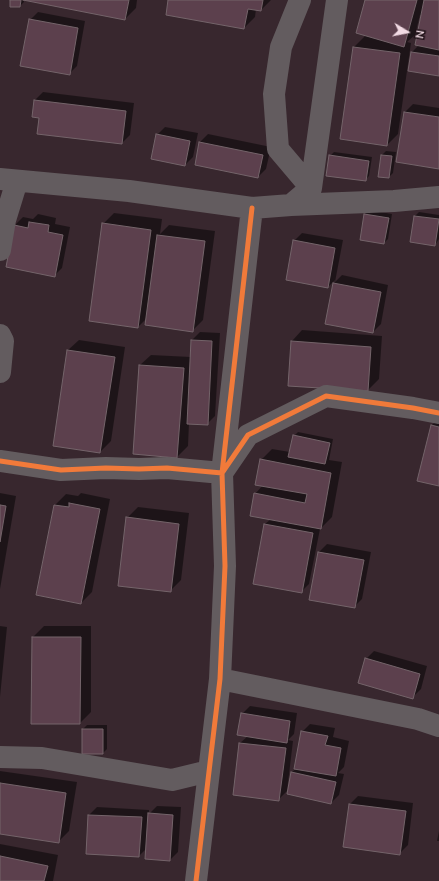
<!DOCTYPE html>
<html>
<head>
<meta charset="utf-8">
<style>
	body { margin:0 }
	#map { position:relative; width:439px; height:881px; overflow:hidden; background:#38272e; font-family:"Nunito Sans",sans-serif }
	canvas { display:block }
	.north { position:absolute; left:387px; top:12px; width:40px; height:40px; -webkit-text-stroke:3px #1d0f15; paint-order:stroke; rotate:100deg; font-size:11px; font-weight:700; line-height:16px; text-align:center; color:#f1dae3 }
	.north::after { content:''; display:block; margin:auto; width:14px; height:18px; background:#f1dae3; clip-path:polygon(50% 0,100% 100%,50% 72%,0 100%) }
</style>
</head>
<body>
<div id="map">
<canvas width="439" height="881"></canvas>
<div class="north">N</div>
</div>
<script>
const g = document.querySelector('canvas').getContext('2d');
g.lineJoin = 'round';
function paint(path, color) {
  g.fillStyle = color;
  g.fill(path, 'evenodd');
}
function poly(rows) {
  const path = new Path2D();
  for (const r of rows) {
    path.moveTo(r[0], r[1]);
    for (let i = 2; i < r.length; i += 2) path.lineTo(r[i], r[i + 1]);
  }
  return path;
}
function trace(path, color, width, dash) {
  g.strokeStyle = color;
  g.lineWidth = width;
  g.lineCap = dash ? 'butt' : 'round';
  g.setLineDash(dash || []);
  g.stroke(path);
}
const shadow = poly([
	[11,0,24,0,24,2,20,6],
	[26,0,137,0,136,8,125,19],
	[169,0,271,0,261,10,256,9,255,17,244,28],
	[366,0,439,0,439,75,409,70,412,52,419,45,422,15,420,15,415,35,407,42,411,43,398,134,387,145,341,139,354,47,366,35],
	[38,12,85,21,77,66,69,74,30,20],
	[43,92,134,103,130,135,122,143,40,117,35,100],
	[413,104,439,108,439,168,398,162,405,112],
	[165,127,198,133,193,157,185,165,157,135],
	[208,134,271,147,266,169,258,177,196,164,200,142],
	[386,151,396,152,393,173,389,177,382,155],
	[334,152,372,157,369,176,365,180,330,156],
	[369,210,392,214,388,239,384,243,365,214],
	[419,212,439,215,439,239,435,245,411,241,415,216],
	[114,213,162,219,160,234,169,225,215,231,203,320,192,331,147,318,138,327,103,224],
	[38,214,56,218,55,224,70,227,62,268,54,276,15,225,23,217,33,219],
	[302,233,343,240,335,282,342,275,388,285,381,324,373,332,327,323,335,280,328,287,294,241],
	[302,330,382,336,379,379,368,390,292,341],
	[200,332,220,333,215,416,207,424,189,423,188,446,177,457,140,365,151,355,191,357,192,340],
	[79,340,125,347,111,441,100,452,68,350],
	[439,418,439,485,432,425],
	[298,432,333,439,329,460,342,462,332,517,320,529,309,584,301,592,265,524,271,519,255,494,263,485,261,460,272,449,290,452,294,436],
	[0,493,16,496,0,589],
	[81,493,110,499,92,592,81,603,38,594,55,505,66,494,78,496],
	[138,507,189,513,181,580,170,591,127,518],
	[327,544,371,552,362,599,354,607,310,599,319,552],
	[0,626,7,627,0,697],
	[44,626,91,626,91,712,80,723,32,723,33,637],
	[374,651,427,666,421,689,413,697,366,659],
	[250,706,297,713,294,734,288,740,293,741,287,791,278,800,234,794,240,743,248,736,242,714],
	[310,724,335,728,333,737,349,741,344,767,338,773,344,774,339,795,331,803,292,772,297,768,302,732],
	[87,725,107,725,107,749,103,753,83,729],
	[0,771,77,782,69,831,58,842,0,833],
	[358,796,413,803,408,845,400,853,345,846,350,804],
	[157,806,181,807,178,852,170,860,147,848,139,856,89,815,97,807,149,810,149,814],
	[439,831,439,841,437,841],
	[0,844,58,855,53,881,0,881]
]);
const building = poly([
	[10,0,21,0,20,7,10,7,10,0],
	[23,0,129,0,125,20,23,0],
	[168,0,263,0,261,11,248,9,244,29,166,15,168,0],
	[365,0,417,0,404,47,356,33,365,0],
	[424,0,439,0,439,50,415,45,424,0],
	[29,19,78,28,70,75,20,66,29,19],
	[353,47,400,53,387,146,340,139,353,47],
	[411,52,439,56,439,76,408,71,411,52],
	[34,100,126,111,122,144,37,134,39,118,32,117,34,100],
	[404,112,439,117,439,169,396,162,404,112],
	[156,134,190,141,185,166,151,159,156,134],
	[199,142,263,155,258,178,195,165,199,142],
	[329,155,369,161,366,181,326,176,329,155],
	[381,155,392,156,389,178,378,177,381,155],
	[364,214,389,218,384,244,360,240,364,214],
	[414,216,439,219,435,246,410,242,414,216],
	[29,222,49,225,48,232,63,235,55,277,6,267,14,225,28,228,29,222],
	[102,223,151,230,138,328,89,321,102,223],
	[157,235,205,241,193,332,145,325,157,235],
	[293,240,335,248,328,288,286,280,293,240],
	[333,283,381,292,373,333,325,324,333,283],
	[191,340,212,341,208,425,187,424,191,340],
	[291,341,371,347,368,391,288,386,291,341],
	[67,350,115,357,100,453,53,446,67,350],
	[139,365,184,368,177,458,133,454,139,365],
	[431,425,439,427,439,486,417,481,431,425],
	[293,435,330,443,325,464,288,457,293,435],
	[260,459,331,473,321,529,250,516,254,493,305,503,307,494,255,485,260,459],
	[69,503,100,509,81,604,36,595,54,505,69,507,69,503],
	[0,505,6,506,0,542,0,505],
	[126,517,179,524,171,592,118,586,126,517],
	[264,524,313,533,302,593,253,584,264,524],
	[318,552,364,560,355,608,309,600,318,552],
	[32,637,81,637,80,724,31,724,32,637],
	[365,658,420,674,413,699,358,683,365,658],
	[241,713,290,721,287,743,237,735,241,713],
	[82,729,103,729,103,754,82,754,82,729],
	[301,731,328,736,325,745,341,748,336,776,294,769,301,731],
	[239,743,286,748,279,801,233,795,239,743],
	[291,772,336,782,331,804,287,794,291,772],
	[0,783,66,793,59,843,0,834,0,783],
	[349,804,406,811,400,855,343,847,349,804],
	[148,813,173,815,170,861,145,859,148,813],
	[88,815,142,817,139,857,86,854,88,815],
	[0,856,48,866,44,881,0,881,0,856]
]);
const minor = poly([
	[300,0,281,47,274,94,278,149,311,188],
	[0,179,129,191,252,208,291,205,394,201,439,197],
	[291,205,311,188,337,0],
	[0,250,5,220,17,181],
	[0,335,3,341,0,372],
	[0,461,61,470,106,468,139,469,167,468,222,473,248,435,326,396,413,408,439,413],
	[220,679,418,719,439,726],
	[0,757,42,758,172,780,209,771],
	[196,881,220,679,225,566,222,473,252,208]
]);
const cycleway = poly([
	[0,461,61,470,106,468,139,469,167,468,222,473,248,435,326,396,413,408,439,413],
	[196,881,220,679,225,566,222,473,252,208]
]);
paint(shadow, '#0007');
paint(building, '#5c404d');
trace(building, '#74646a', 1);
trace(minor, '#635c5f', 22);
trace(cycleway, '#f17a3a', 5);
</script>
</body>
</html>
